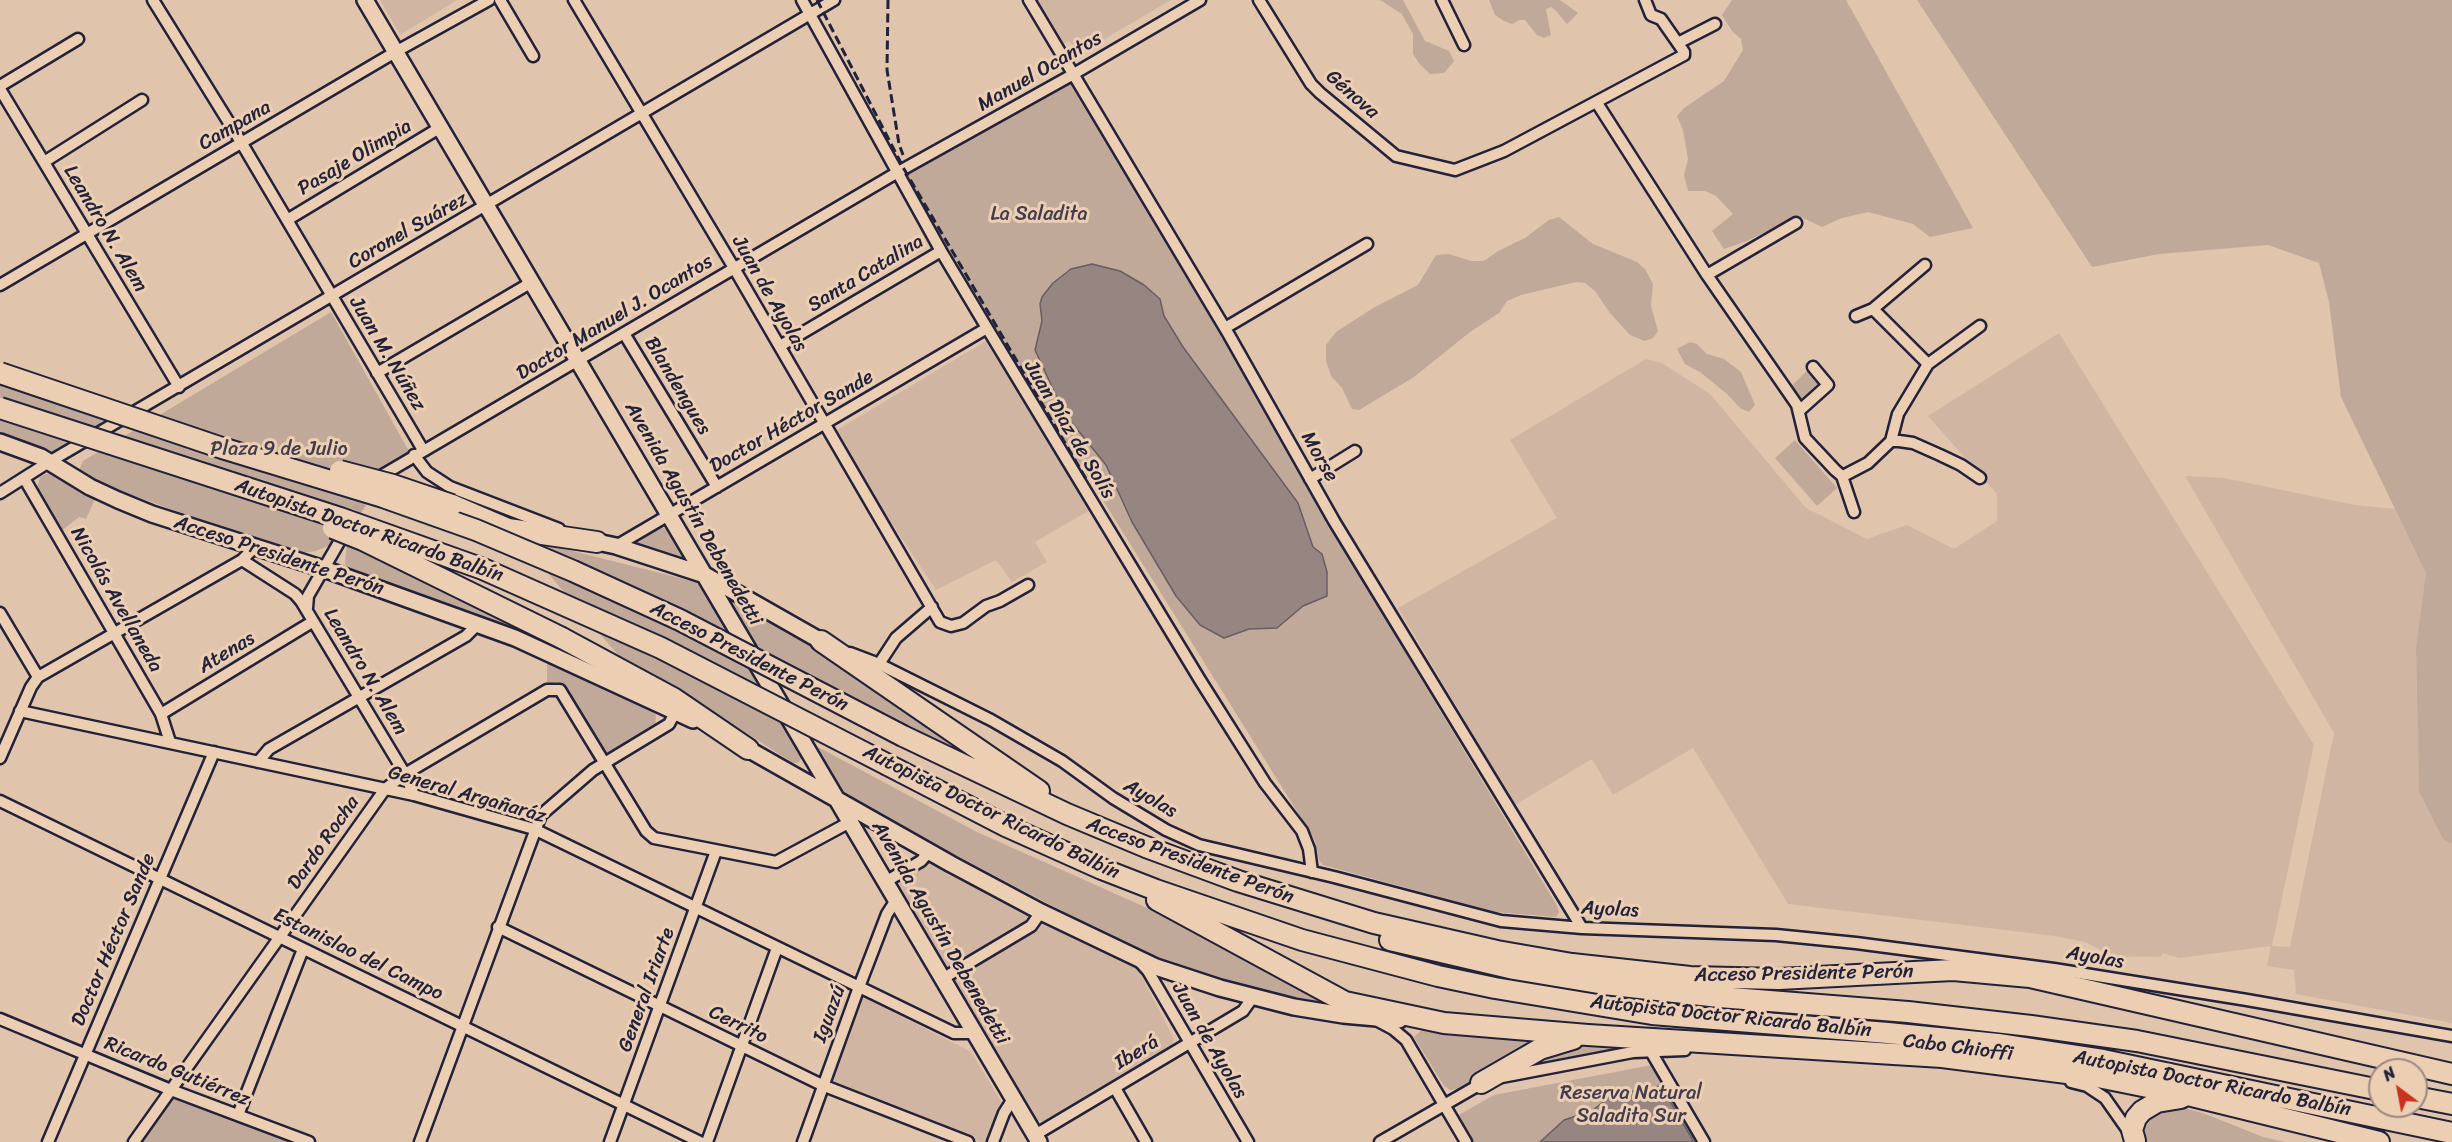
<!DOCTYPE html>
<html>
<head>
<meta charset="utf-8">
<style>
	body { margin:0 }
	#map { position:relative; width:2452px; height:1142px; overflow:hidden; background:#e0c4ac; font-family:Sriracha,sans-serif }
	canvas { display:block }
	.north { position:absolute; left:2368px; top:1058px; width:60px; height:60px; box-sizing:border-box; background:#ecceb3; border:2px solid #9b8983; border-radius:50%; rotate:328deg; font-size:16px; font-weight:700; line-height:24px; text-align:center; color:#22223b }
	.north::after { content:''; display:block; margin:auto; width:21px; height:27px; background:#c8321e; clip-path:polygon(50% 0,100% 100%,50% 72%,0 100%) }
</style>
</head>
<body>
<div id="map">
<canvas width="2452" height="1142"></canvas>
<div class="north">N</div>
</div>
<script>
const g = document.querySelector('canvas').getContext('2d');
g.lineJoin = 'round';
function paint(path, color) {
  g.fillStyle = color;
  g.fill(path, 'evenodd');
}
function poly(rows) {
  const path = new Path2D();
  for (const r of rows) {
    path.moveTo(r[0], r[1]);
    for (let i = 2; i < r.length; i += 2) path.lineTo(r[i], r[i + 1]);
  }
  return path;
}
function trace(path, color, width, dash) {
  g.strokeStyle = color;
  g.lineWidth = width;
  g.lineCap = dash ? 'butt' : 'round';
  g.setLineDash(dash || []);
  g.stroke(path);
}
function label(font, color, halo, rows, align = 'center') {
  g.font = font + ' Sriracha,sans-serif';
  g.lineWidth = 6;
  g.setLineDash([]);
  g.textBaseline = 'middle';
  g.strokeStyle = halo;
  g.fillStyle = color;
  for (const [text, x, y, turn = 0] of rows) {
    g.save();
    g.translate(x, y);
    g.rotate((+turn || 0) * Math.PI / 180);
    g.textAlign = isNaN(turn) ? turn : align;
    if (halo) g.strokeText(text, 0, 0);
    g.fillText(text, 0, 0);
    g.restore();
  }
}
const built = poly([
	[380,0,457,0,400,35],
	[1037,0,1171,0,1079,54,1069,41,1063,44],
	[2059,333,2314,745,2272,946,2290,947,2334,733,2185,476,2224,478,2355,505,2395,509,2427,573,2416,648,2419,792,2443,839,2452,844,2452,1023,2296,994,2294,970,2267,966,2271,946,2179,958,2163,953,2161,957,2113,956,2085,942,2055,936,1788,904,1693,748,1613,795,1592,759,1515,805,1398,608,1557,518,1510,440,1646,359,1662,363,1710,394,1806,508,1867,539,1907,525,1954,549,1997,521,1997,494,1928,416],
	[986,341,1090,510,1035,542,1047,562,1012,582,996,560,936,590,832,433],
	[930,863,1033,919,1138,969,1174,1039,1172,1050,1042,1122,1033,1118,899,890,899,883],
	[862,996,971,1052,1002,1103,988,1142,980,1142,829,1084]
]);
const green = poly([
	[1380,0,1403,0,1425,41,1449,51,1454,61,1444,73,1430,74,1419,63,1413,54,1413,34,1402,14],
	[1489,0,1560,0,1578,13,1567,24,1555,10,1551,7,1546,9,1551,35,1544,38,1537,35,1525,20,1519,20,1512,24,1504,21,1495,15],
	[1732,0,1846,0,1973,228,1930,237,1913,224,1868,212,1842,218,1822,227,1799,216,1747,241,1724,249,1712,231,1733,214,1716,196,1705,191,1688,191,1684,175,1688,159,1683,130,1677,116,1684,108,1724,81,1743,50,1741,39,1732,31,1722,15],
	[1917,0,2452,0,2452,844,2443,839,2419,792,2416,648,2426,573,2341,397,2329,302,2319,263,2268,245,2159,254,2092,267],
	[1072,75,1329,525,1556,904,1559,912,1556,917,1495,912,1323,865,1319,860,1315,840,898,172],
	[1559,217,1593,244,1637,262,1645,269,1653,284,1651,306,1658,331,1653,338,1645,341,1630,335,1610,313,1595,291,1585,283,1576,282,1521,295,1507,301,1499,313,1470,332,1414,377,1359,410,1352,409,1342,388,1331,376,1326,361,1326,345,1336,332,1373,308,1418,285,1436,255,1449,254,1471,261,1484,261,1498,251,1525,238,1549,220],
	[331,312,410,453,376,472,364,487,335,543,316,551,295,554,77,475,83,461],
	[1690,342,1697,344,1707,354,1724,359,1741,372,1755,405,1749,412,1740,408,1727,394,1700,372,1685,364,1677,349],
	[0,370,119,410,60,451,45,455,0,436],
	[1807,371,1819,385,1803,400,1791,386],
	[1795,440,1837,488,1817,506,1775,458],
	[52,471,96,497,86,519,79,517,60,532,37,488,40,477],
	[661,527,666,529,684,556,680,560,630,546],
	[517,537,696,582,706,591,801,754,801,759,798,763,793,763,691,697,618,655],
	[347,543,375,556,548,640,486,623,350,573,345,564],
	[731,598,768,618,850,670,1023,786,922,738,753,646,727,601],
	[547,660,651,710,656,715,655,727,610,753,605,753,600,750,564,685,556,682,549,685,547,683],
	[816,746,977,832,1174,920,1333,1007,1233,982,1146,955,843,796],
	[1421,1031,1533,1042,1534,1044,1460,1089,1450,1090,1444,1086,1414,1037],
	[1566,1045,1632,1047,1517,1070],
	[1652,1065,1697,1142,1473,1142,1457,1116,1494,1095],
	[171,1090,309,1142,134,1142],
	[2179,1106,2208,1115,2263,1137,2285,1142,2139,1142,2143,1120,2149,1113]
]);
const water = poly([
	[1092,264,1120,271,1144,285,1160,299,1164,316,1183,347,1298,503,1313,547,1322,554,1327,572,1327,596,1303,606,1277,628,1249,629,1224,638,1200,625,1176,596,1132,522,1106,465,1064,413,1035,350,1042,321,1040,304,1042,297,1053,283,1071,269,1092,264],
	[1661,1086,1694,1142,1540,1142,1564,1120,1592,1111,1613,1094,1625,1095,1638,1089,1661,1086]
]);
const streetTunnel = poly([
	[349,524,370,488]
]);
const street = poly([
	[153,0,241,142,423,450],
	[500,0,533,56],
	[574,0,734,268,940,622,951,626,963,623,986,606,1000,601,1028,585],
	[802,0,941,251,987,328,1200,680,1265,783,1302,831,1309,849,1312,872],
	[1029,0,1229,335,1334,521,1582,928],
	[1259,0,1311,84,1320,93,1396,156,1455,170,1504,151,1684,55,1684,52,1661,19,1651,15,1645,0],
	[1442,0,1464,45],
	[1678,43,1715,24],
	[0,86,78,39],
	[0,89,179,387],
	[1597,103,1707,275,1797,405,1805,438,1835,470,1842,476,1845,475,1868,463,1891,441,1899,441,1913,443,1940,455,1961,465,1980,478],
	[44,162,142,100],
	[287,220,441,127],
	[1707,275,1796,223],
	[0,285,397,51,489,0],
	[1873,309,1928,364,1898,414,1891,441],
	[1856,316,1873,309,1925,265],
	[1225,328,1367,244],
	[625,335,717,487],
	[780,346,941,251],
	[1928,364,1980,326],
	[377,373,532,282],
	[1799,411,1828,385,1813,367],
	[414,455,427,472,450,487,559,529],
	[381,476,898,172,1072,75,1200,0],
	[1842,476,1854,512],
	[24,478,161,714,170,742],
	[1310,479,1355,451],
	[0,493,49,462,834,0],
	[616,546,987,328],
	[242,560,295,594,301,601,405,774,414,795],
	[307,608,308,596,342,537],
	[0,613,38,677],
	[850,653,879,664,991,720,1062,761,1113,798,1166,830,1199,845,1334,877,1501,921,1582,928,1776,935,1856,943,2054,969,2247,1000,2452,1036],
	[879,664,896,638,932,607],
	[20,711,414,795,534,829,954,1033,974,1033],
	[161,714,312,622],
	[0,758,31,687,38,677,242,560,255,547],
	[258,762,269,749,466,636,478,624],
	[0,801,700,1142],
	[885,882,921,861,929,852],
	[498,927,822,1085,968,1142],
	[1140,962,1148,971,1248,1142],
	[942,979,1031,926,1041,912],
	[0,1019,171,1090,309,1142],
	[1378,1021,1393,1029,1406,1040,1466,1142],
	[1650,1050,1704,1142],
	[1502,1077,1633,1052,1685,1050],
	[2071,1082,2087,1086,2105,1098,2131,1135],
	[1115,1088,1146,1142],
	[238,1115,303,949],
	[1035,1135,1243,1011,1253,997],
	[48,1142,214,752],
	[134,1142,385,789,405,774,547,690,560,690,646,831,654,838,776,862,850,822],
	[420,1142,541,815,593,770,669,724,676,711],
	[610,1142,716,851],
	[707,1142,777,948],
	[803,1142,859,987,887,914,896,900],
	[993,1142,1004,1113,1013,1099],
	[1380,1142,1484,1082]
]);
const secondary = poly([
	[365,0,1039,1142],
	[0,442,41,457,90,487,118,500,152,514,324,569,515,638,693,720],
	[597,542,616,546,705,575,821,641],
	[739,744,951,864,1041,912,1156,967,1220,988,1294,1007,1343,1015,1399,1020]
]);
const highway = poly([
	[452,505,508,529,597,542],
	[562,638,673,698,748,749],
	[821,641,1039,791],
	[903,736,1067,814,1146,847,1238,881,1374,923,1497,951,1572,964,1690,977,1779,979,1953,970,2030,977,2452,1074],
	[888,765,1006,826,1102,869,1156,890,1302,940,1438,976,1495,988,1652,1014,1888,1033,1998,1044,2103,1060,2452,1133],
	[1157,900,1345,1002,1444,1023,1588,1035,1942,1057,2098,1077,2192,1096,2379,1142],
	[1390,940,1514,969,1604,984,1719,997,1908,1012,2031,1026,2137,1041,2380,1090],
	[1481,1083,1540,1049,1573,1039],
	[2416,1097,2452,1104],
	[2135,1141,2132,1130,2136,1118,2142,1111,2157,1102,2181,1098]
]);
const rail = poly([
	[817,0,904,169,1088,482],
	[888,0,887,70,899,144,903,155]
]);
const highwayBridge = poly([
	[0,373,222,448,383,497,476,530,573,571,680,620,903,736],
	[0,408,340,518,483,569,661,648,888,765],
	[340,471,393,485,452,505],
	[333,528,363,540,562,638]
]);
const streetNames = [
	["Manuel Ocantos",1040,72,-30],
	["Génova",1352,95,41],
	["Campana",235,126,-30],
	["Pasaje Olimpia",355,158,-31],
	["Leandro N. Alem",105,229,59],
	["Coronel Suárez",408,231,-30],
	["Santa Catalina",866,274,-31],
	["Juan de Ayolas",769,294,60],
	["Doctor Manuel J. Ocantos",615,318,-31],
	["Juan M. Núñez",387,354,59],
	["Blandengues",677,386,59],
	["Doctor Héctor Sande",792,422,-30],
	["Juan Díaz de Solís",1069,430,59],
	["Morse",1319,457,60],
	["Avenida Agustín Debenedetti",693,514,60],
	["Autopista Doctor Ricardo Balbín",369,531,19],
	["Acceso Presidente Perón",279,556,18],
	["Nicolás Avellaneda",116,600,60],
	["Atenas",227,653,-31],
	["Acceso Presidente Perón",749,657,27],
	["Leandro N. Alem",365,672,59],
	["General Argañaráz",467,795,16],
	["Ayolas",1150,799,30],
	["Autopista Doctor Ricardo Balbín",991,813,26],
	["Dardo Rocha",324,843,-55],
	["Acceso Presidente Perón",1190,861,20],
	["Ayolas",1610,910,3],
	["Avenida Agustín Debenedetti",940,933,60],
	["Doctor Héctor Sande",114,940,-67],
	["Estanislao del Campo",358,955,26],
	["Ayolas",2095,958,10],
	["Acceso Presidente Perón",1804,974,-1],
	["General Iriarte",647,990,-70],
	["Iguazú",830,1014,-70],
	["Autopista Doctor Ricardo Balbín",1731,1017,6],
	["Cerrito",738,1025,26],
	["Juan de Ayolas",1209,1041,60],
	["Cabo Chioffi",1958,1048,7],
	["Iberá",1137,1053,-31],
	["Ricardo Gutiérrez",177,1072,22],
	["Autopista Doctor Ricardo Balbín",2212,1084,11]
];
const parkNames = [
	["La Saladita",1039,215],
	["Plaza 9 de Julio",279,450],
	["Reserva Natural",1631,1094],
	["Saladita Sur",1631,1117]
];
paint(built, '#d0b6a2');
paint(green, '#c0a999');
paint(water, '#978581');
trace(water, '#685d65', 1.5);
trace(streetTunnel, '#baa495', 10, [10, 5]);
trace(street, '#22223b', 15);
trace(secondary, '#22223b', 20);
trace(highway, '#22223b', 24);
trace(street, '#ecceb3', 10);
trace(secondary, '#ecceb3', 15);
trace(highway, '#ecceb3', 20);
trace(rail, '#22223b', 3, [9, 4.5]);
trace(highwayBridge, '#22223b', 24, []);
trace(highwayBridge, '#ecceb3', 20);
label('20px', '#22223b', '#ecceb3', streetNames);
label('20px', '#423d4e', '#ecceb3', parkNames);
</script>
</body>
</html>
